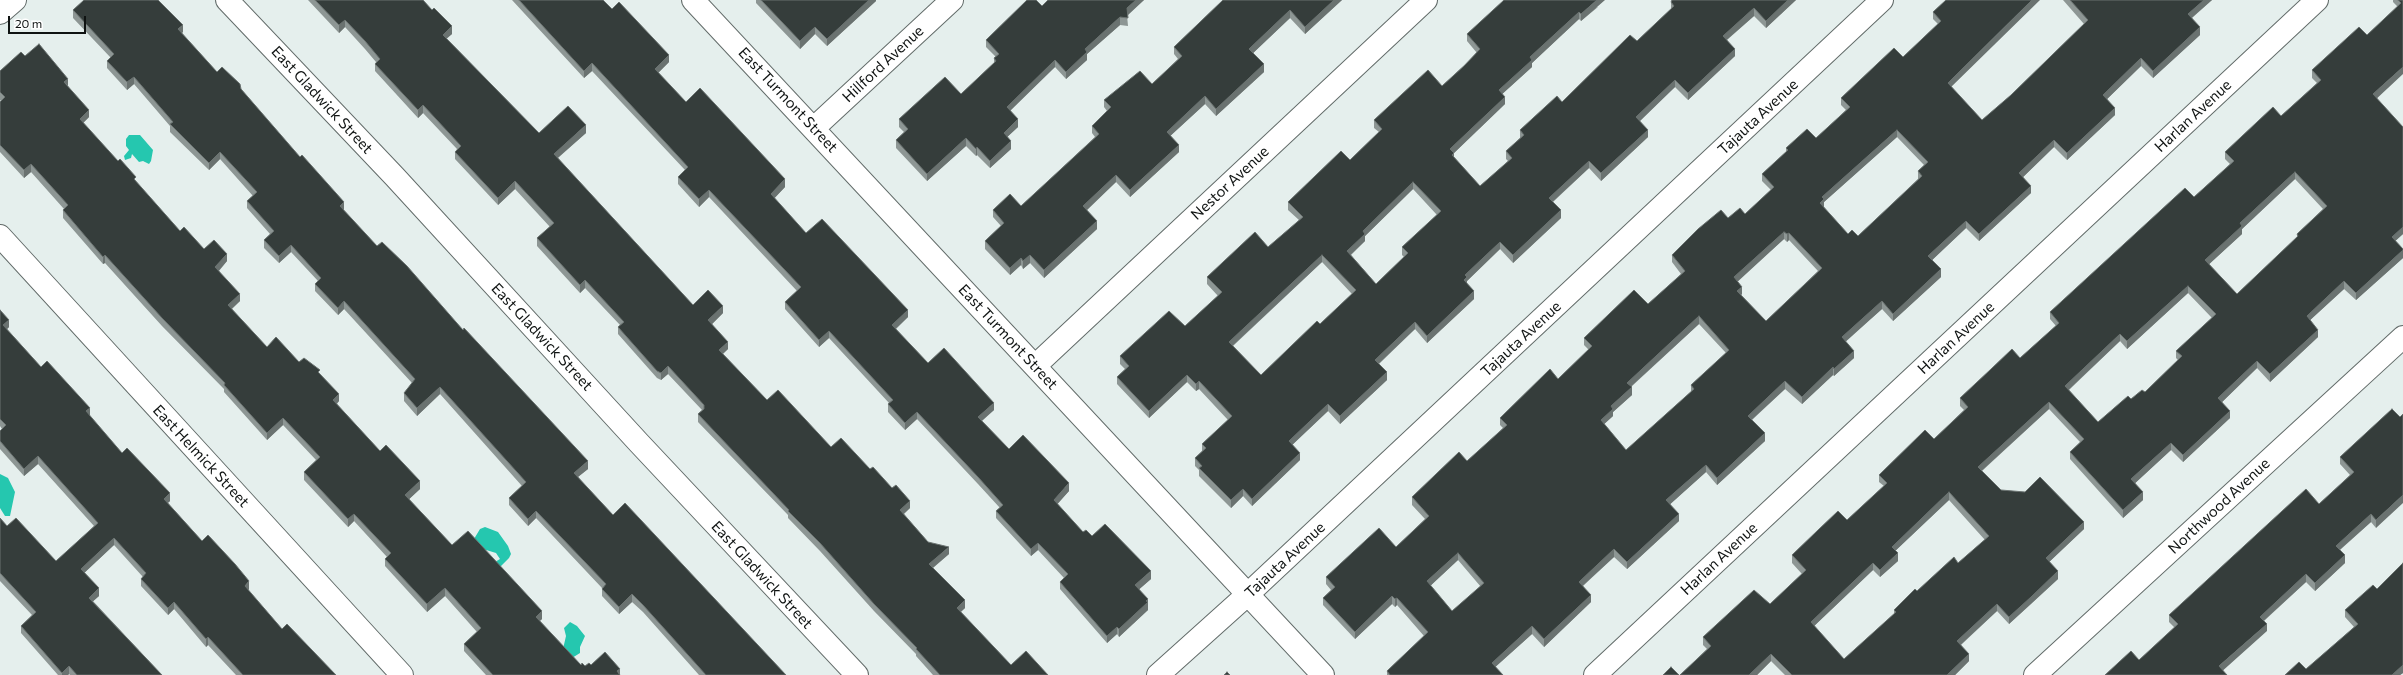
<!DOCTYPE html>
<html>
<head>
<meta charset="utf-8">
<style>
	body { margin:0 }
	#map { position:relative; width:2403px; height:675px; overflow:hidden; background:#e5efed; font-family:Commissioner,sans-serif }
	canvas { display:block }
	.scale { position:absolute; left:8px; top:16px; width:78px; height:18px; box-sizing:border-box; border:2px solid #0f1312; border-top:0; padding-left:5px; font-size:12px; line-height:14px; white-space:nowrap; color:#0f1312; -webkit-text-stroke:3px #fff; paint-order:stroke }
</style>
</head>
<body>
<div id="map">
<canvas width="2403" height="675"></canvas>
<div class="scale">20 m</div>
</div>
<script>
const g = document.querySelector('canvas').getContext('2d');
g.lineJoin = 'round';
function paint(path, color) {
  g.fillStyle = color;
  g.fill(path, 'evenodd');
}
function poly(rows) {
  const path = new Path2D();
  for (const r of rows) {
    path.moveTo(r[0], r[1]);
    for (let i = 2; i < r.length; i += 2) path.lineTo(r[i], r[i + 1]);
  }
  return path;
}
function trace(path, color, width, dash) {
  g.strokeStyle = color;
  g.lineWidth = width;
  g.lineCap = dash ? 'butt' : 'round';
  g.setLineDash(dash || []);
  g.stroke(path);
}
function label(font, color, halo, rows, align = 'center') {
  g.font = font + ' Commissioner,sans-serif';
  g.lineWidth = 4;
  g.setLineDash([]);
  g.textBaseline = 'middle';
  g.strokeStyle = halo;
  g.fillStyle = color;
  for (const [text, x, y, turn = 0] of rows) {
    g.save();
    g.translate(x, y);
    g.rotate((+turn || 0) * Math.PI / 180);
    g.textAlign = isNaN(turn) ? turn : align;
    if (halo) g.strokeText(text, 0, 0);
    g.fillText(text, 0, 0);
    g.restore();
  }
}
const water = poly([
	[129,135,140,135,153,150,151,161,149,164,143,161,139,162,132,154,131,158,125,160,124,156,129,150,126,146,126,139],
	[0,474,8,478,15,492,10,516,5,516,0,508],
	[485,527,498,532,508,546,511,554,509,558,500,567,495,562,500,559,496,553,483,549,474,539,480,529],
	[570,622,577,626,585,636,580,647,580,653,572,658,563,649,566,636,564,628]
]);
const street = poly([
	[227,0,395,177,639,443,857,675],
	[693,0,1323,675],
	[0,13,15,0],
	[814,128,952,0],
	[0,236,402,675],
	[1035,366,1426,0],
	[1158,675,1247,595,1882,0],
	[1595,675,2317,0],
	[2035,675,2403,337]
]);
const wall = poly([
	[308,0,423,0,452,34,446,38,539,133,586,133,558,158,693,305,723,313,712,324,728,349,723,354,767,400,831,447,870,469,910,508,904,514,928,542,949,554,933,568,965,608,961,612,1011,665,1048,675,933,675,916,656,916,654,874,611,820,551,788,518,788,515,698,422,698,414,702,410,668,374,661,380,657,378,618,334,618,327,620,325,585,288,580,293,537,246,537,238,550,227,515,189,498,205,455,159,455,152,457,149,423,113,418,118,375,71,375,64,376,62,365,49,345,27,339,33],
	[512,0,603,0,612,9,669,62,658,73,686,102,785,187,774,198,806,233,908,317,896,329,928,363,994,410,982,421,1009,449,1069,491,1057,504,1083,532,1092,536,1151,579,1139,589,1148,606,1148,610,1119,637,1117,634,1107,643,1060,589,1060,582,1064,578,1038,550,1031,556,996,518,996,511,1000,508,978,484,917,419,905,430,888,412,888,404,889,403,829,338,819,347,785,309,785,302,797,291,709,197,699,207,678,184,678,177,685,170,592,71,584,78],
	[756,0,876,0,876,1,827,46,815,34,800,49,756,3],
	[1048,0,1144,0,1127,15,1128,26,1120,25,1087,54,1087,60,1066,79,1055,67,1010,110,1018,127,1007,137,1011,149,990,168,977,155,976,156,966,146,927,181,896,148,896,140,904,132,899,127,899,119,961,94,994,63,994,58,996,57,986,47,986,40,1042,6],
	[1223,0,1342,0,1305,34,1290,18,1253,53,1264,72,1216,116,1205,104,1170,136,1179,152,1130,197,1116,182,1086,210,1097,229,1044,278,1030,263,1023,269,1021,265,1010,275,985,249,985,241,1001,226,993,217,993,210,1021,206,1095,137,1092,133,1092,126,1107,111,1104,107,1104,100,1152,84,1178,59,1174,54,1174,47],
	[1796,0,1766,28,1754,16,1727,40,1735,56,1688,100,1675,87,1639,121,1648,137,1601,181,1589,168,1553,202,1561,218,1513,263,1500,249,1467,281,1467,284,1474,299,1427,343,1415,329,1379,364,1387,380,1340,424,1328,411,1292,445,1300,460,1252,506,1243,496,1231,508,1199,476,1199,470,1195,466,1195,458,1202,451,1202,444,1228,420,1199,389,1196,391,1187,382,1149,418,1117,384,1117,377,1125,369,1120,364,1120,356,1185,326,1218,296,1207,284,1207,277,1268,247,1299,220,1288,210,1288,202,1350,160,1379,132,1374,128,1374,120,1442,86,1477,53,1467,41,1467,34,1598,7,1581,21,1579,19,1532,63,1532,67,1502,94,1505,104,1454,153,1454,157,1480,186,1508,161,1506,159,1506,151,1520,138,1520,130,1562,102,1637,41,1671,9,1671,2],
	[1413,189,1437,215,1402,247,1402,255,1404,257,1376,284,1351,255,1365,241,1365,236],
	[1322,262,1352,294,1320,324,1261,375,1233,346],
	[1946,0,1951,87,1982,120,2011,95,2084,24,2063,0,2212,0,2192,18,2200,35,2153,78,2141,66,2107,99,2115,115,2067,160,2054,147,2023,177,2031,193,1979,241,1966,228,1932,260,1941,277,1893,321,1882,309,1845,341,1854,358,1834,376,1833,375,1802,404,1785,389,1752,420,1765,441,1717,485,1706,472,1670,504,1679,521,1627,569,1614,557,1583,586,1591,602,1544,647,1532,634,1495,667,1503,675,1387,675,1387,671,1424,636,1397,605,1395,607,1392,604,1355,639,1323,605,1323,598,1331,590,1326,584,1326,577,1396,547,1425,519,1412,505,1412,497,1467,461,1503,428,1500,425,1500,418,1558,379,1589,350,1584,345,1584,338,1648,304,1681,274,1672,262,1672,255,1728,218,1745,214,1771,190,1762,181,1762,174,1786,152,1786,148,1816,138,1846,110,1841,105,1841,98,1903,57,1938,24,1933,19,1933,12],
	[1897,137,1924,165,1918,171,1918,179,1858,236,1848,234,1824,207,1824,202],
	[1784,239,1787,242,1789,240,1818,271,1766,321,1741,295,1742,294,1737,281],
	[1699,324,1726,353,1691,385,1691,392,1626,450,1604,424,1613,416,1613,412,1632,395,1631,387],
	[1458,560,1481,587,1452,611,1430,586],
	[2393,0,2403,0,2377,98,2403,234,2395,241,2403,249,2403,258,2356,300,2344,289,2310,320,2318,337,2270,382,2257,368,2222,402,2230,418,2183,462,2171,450,2135,483,2143,500,2123,518,2070,459,2070,452,2080,442,2049,409,1982,471,2001,490,2084,529,2049,562,2058,579,2031,604,2009,624,1997,611,1961,645,1969,661,1955,675,1785,675,1771,661,1757,675,1680,675,1707,649,1703,645,1703,637,1770,604,1802,574,1792,563,1792,555,1847,520,1884,486,1879,482,1879,475,1934,439,1964,410,1960,406,1960,398,2020,358,2056,326,2050,319,2050,312,2194,197,2230,164,2225,159,2225,152,2281,116,2317,83,2312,78,2312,70,2367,35,2398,7,2393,2],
	[2295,179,2323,209,2297,234,2297,238,2237,294,2209,264,2242,234,2242,229],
	[2188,293,2212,318,2176,351,2176,358,2178,360,2145,392,2131,399,2098,422,2069,390,2120,341,2127,349],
	[1949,500,1985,540,1958,563,1917,591,1894,610,1894,614,1844,659,1814,626,1873,570,1880,577,1898,561,1895,551],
	[73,10,183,32,182,33,217,72,241,89,344,209,343,210,377,246,463,330,588,469,578,477,613,515,786,675,699,675,643,612,632,602,619,614,602,596,602,588,536,518,528,526,509,505,509,498,522,486,440,394,417,416,404,401,404,393,412,383,344,309,338,315,315,291,315,284,318,281,291,252,279,263,264,248,264,240,270,234,247,208,247,201,253,196,220,159,209,170,170,132,170,126,134,84,127,90,107,68,107,61,111,58,73,18],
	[25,56,68,86,89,117,83,123,180,231,204,249,227,261,219,271,240,301,232,309,267,347,299,362,320,374,339,401,337,404,380,451,420,489,409,499,452,545,542,619,540,621,581,665,585,666,591,665,620,675,486,675,464,651,464,644,477,632,445,596,427,612,385,566,385,559,387,557,354,521,348,527,304,480,304,472,316,460,283,425,267,440,224,392,224,389,162,326,105,263,103,264,63,218,63,210,64,209,31,172,24,178,0,152,0,102,1,101,0,100,0,71],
	[0,310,9,327,7,329,41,367,90,415,89,416,122,453,170,501,168,503,202,541,249,589,248,590,282,629,336,675,236,675,208,645,206,647,174,609,168,615,141,586,141,579,143,577,114,545,84,573,99,596,93,601,162,675,70,675,69,674,68,675,58,675,21,633,21,626,32,615,0,581,0,518,7,526,56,561,94,526,38,464,24,476,0,449,0,431,2,429,0,426],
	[2392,409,2376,528,2371,522,2340,550,2345,563,2315,591,2306,582,2264,621,2267,631,2175,628,2169,622,2169,615,2319,504,2350,475,2340,464,2340,457],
	[2403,563,2403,673,2400,675,2306,669,2354,627,2345,617,2345,610,2377,589]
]);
const shadedWall = poly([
	[869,0,876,0,876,1,827,46,827,39],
	[1136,0,1144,0,1127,16,1127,8],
	[1334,0,1342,0,1305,34,1305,27],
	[1597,0,1605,0,1581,21,1581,14],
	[1788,0,1796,0,1766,28,1766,21],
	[2032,0,2040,0,1948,90,1948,83],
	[2204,0,2212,0,2188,21,2188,14],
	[1754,8,1754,16,1723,43,1723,36],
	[1290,10,1290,18,1249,57,1249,49],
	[1579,12,1579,19,1532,63,1532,67,1499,97,1499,90,1530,57],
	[1120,17,1120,25,1087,54,1087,60,1066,79,1066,72,1085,49],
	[345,20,345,27,339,33,339,25],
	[183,25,183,32,178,36,178,29],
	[452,26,452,34,443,42,443,35],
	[815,27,815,34,800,49,800,41],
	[2200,27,2200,35,2153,78,2153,71],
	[1735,49,1735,56,1688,100,1688,93],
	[669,55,669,62,655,76,655,69],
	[2141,58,2141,66,2103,103,2103,95],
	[1055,60,1055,67,1007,114,1007,107],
	[592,63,592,71,584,78,584,71],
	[1264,64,1264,72,1216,116,1216,109],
	[2403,67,2403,74,2373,102,2373,94],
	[134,77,134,84,127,90,127,82],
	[68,79,68,86,64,82],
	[1675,80,1675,87,1636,125,1636,117],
	[1205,96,1205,104,1167,139,1167,132],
	[1505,97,1505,104,1454,153,1454,160,1450,149],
	[423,105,423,113,418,118,418,110],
	[2115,108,2115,115,2067,160,2067,153],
	[89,110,89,117,80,126,80,119],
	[1018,119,1018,127,1004,140,1004,133],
	[586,125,586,133,554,161,554,154],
	[1648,130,1648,137,1601,181,1601,173],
	[1897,130,1897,137,1824,202,1824,207,1820,210,1820,203,1822,197],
	[966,138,966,146,927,181,927,174],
	[2054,140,2054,147,2019,181,2019,173],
	[1011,141,1011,149,990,168,990,161],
	[1179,145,1179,152,1130,197,1130,190],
	[977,147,977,155,976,156,976,149],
	[220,152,220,159,209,170,209,163],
	[1589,161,1589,168,1549,205,1549,198],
	[31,164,31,172,24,178,24,170],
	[2295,172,2295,179,2242,229,2242,234,2205,268,2205,260,2240,223],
	[1116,175,1116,182,1083,214,1083,206],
	[785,179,785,187,771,202,771,194],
	[515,181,515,189,498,205,498,198],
	[1413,182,1413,189,1365,236,1365,241,1347,258,1347,251,1363,231],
	[2031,186,2031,193,1979,241,1979,234],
	[709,190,709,197,699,207,699,199],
	[344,202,344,209,340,213,340,206],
	[1561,210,1561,218,1513,263,1513,255],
	[1097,221,1097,229,1044,278,1044,270],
	[1966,221,1966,228,1928,264,1928,256],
	[2403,227,2403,234,2392,244,2392,237],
	[1784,232,1784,239,1734,285,1734,277],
	[1789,233,1789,240,1787,242,1787,234],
	[1500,242,1500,249,1467,281,1467,284,1464,280,1465,275],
	[291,245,291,252,279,263,279,256],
	[2403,250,2403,258,2356,300,2356,293],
	[227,254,227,261,215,275,215,267],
	[105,255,105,263,103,264,103,257],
	[1030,255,1030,263,1023,269,1023,261],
	[1322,255,1322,262,1229,349,1229,342],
	[1021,258,1021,265,1010,275,1010,268],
	[1941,269,1941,277,1893,321,1893,314],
	[585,280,585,288,580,293,580,285],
	[2344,281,2344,289,2307,323,2307,316],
	[2188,286,2188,293,2127,349,2127,341],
	[1742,287,1742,294,1737,299,1737,291],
	[1474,291,1474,299,1427,343,1427,336],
	[240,294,240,301,228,312,228,305],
	[344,301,344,309,338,315,338,308],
	[1882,301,1882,309,1842,345,1842,337],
	[723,306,723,313,708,328,708,320],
	[908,310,908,317,892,332,892,325],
	[1699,316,1699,324,1627,390,1627,383],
	[9,320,9,327,3,333,3,325],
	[1415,322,1415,329,1375,367,1375,360],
	[2318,330,2318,337,2270,382,2270,374],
	[829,331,829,338,819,347,819,340],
	[2120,334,2120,341,2065,393,2065,386],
	[728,342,728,349,719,357,719,350],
	[1854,351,1854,358,1834,376,1834,369],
	[2257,361,2257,368,2218,406,2218,398],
	[668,366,668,374,661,380,661,373],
	[1833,367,1833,375,1802,404,1802,397],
	[1387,372,1387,380,1340,424,1340,416],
	[1187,375,1187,382,1149,418,1149,411],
	[1199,381,1199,389,1196,391,1196,384],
	[1785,381,1785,389,1748,423,1748,416],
	[440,387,440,394,417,416,417,408],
	[1632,387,1632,395,1613,412,1613,416,1601,427,1601,420,1611,406],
	[339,394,339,401,333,407,333,400],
	[2049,402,2049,409,1978,474,1978,467],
	[994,403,994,410,978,424,978,417],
	[1328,404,1328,411,1289,448,1289,441],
	[90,408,90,415,86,419,86,411],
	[2230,411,2230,418,2183,462,2183,455],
	[917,412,917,419,905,430,905,423],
	[283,418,283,425,267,440,267,433],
	[1765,433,1765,441,1717,485,1717,478],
	[2171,443,2171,450,2131,487,2131,479],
	[1300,453,1300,460,1252,506,1252,499],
	[38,456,38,464,24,476,24,469],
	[588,461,588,469,574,480,574,473],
	[1706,465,1706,472,1666,508,1666,500],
	[420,481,420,489,405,503,405,495],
	[1069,483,1069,491,1054,508,1054,500],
	[1243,489,1243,496,1231,508,1231,500],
	[1949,492,1949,500,1892,554,1892,547],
	[2143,492,2143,500,2123,518,2123,510],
	[170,493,170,501,164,506,164,499],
	[2403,495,2403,503,2376,528,2376,520],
	[910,501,910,508,900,517,900,510],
	[536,511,536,518,528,526,528,519],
	[354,514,354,521,348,527,348,519],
	[1679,514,1679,521,1627,569,1627,562],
	[2371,514,2371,522,2336,553,2336,546],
	[2084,522,2084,529,2046,565,2046,558],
	[114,538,114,545,81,576,81,569],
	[1038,543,1038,550,1031,556,1031,549],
	[949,547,949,554,929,571,929,564],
	[1614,549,1614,557,1579,589,1579,582],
	[1458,553,1458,560,1427,589,1427,581],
	[1898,553,1898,561,1880,577,1880,570],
	[2345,555,2345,563,2315,591,2315,583],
	[1873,563,1873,570,1811,629,1811,622],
	[1151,571,1151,579,1135,593,1135,585],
	[2058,571,2058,579,2009,624,2009,617],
	[2306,574,2306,582,2260,624,2260,617],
	[249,581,249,589,245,593,245,586],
	[99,588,99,596,89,605,89,598],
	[445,588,445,596,427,612,427,604],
	[632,594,632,602,619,614,619,607],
	[1591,595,1591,602,1544,647,1544,639],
	[1392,596,1392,604,1355,639,1355,632],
	[1397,598,1397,605,1395,607,1395,599],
	[1148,599,1148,610,1119,637,1119,629],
	[965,600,965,608,957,615,957,608],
	[174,602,174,609,168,615,168,608],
	[1997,604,1997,611,1957,648,1957,641],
	[542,611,542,619,536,624,536,617],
	[2267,624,2267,631,2219,674,2219,666],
	[1532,626,1532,634,1492,670,1492,663],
	[1117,627,1117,634,1107,643,1107,636],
	[208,637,208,645,206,647,206,639],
	[1771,654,1771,661,1757,675,1749,675],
	[1969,654,1969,661,1955,675,1947,675],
	[2403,665,2403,673,2400,675,2392,675],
	[69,666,69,674,68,675,62,675,62,673],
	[620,669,620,675,617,671]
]);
const building = poly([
	[84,0,158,0,183,25,178,29,217,72,222,67,240,84,241,89,300,157,302,155,344,202,340,206,377,246,382,242,407,266,463,330,464,328,588,461,574,473,613,515,625,503,786,675,706,675,643,605,632,594,619,607,602,589,606,584,536,511,528,519,509,498,526,482,440,387,417,408,404,393,415,379,344,301,338,308,315,284,321,278,291,245,279,256,264,240,274,231,247,201,257,192,220,152,209,163,170,124,173,122,134,77,127,82,107,61,114,54,73,10,84,0],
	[315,0,423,0,432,10,434,8,452,26,443,35,539,133,568,106,586,125,554,154,693,305,708,290,723,306,708,320,728,342,719,350,767,400,778,390,831,447,841,438,870,469,873,467,892,488,896,485,910,501,900,510,928,542,949,547,929,564,965,600,957,608,1011,665,1026,651,1048,675,940,675,916,649,917,648,874,604,820,543,788,511,789,510,698,414,704,409,704,405,668,366,661,373,657,371,618,327,624,322,585,280,580,285,537,238,554,223,515,181,498,198,455,152,461,146,423,105,418,110,375,64,380,59,365,41,345,20,339,25,315,0],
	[519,0,603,0,612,9,619,2,669,55,655,69,686,102,700,88,785,179,771,194,806,233,822,219,908,310,892,325,928,363,944,348,994,403,978,417,1009,449,1023,435,1069,483,1054,500,1083,532,1086,530,1092,536,1105,524,1151,571,1135,585,1148,599,1146,601,1148,602,1119,629,1117,627,1107,636,1060,582,1068,574,1038,543,1031,549,996,511,1003,505,978,477,917,412,905,423,888,404,893,400,829,331,819,340,785,302,801,287,709,190,699,199,678,177,688,167,592,63,584,71,519,0],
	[761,0,869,0,827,39,815,27,800,41,761,0],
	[1027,0,1036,0,1042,6,1048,0,1136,0,1127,8,1128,18,1120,17,1085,49,1087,52,1066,72,1055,60,1007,107,1018,119,1004,133,1011,141,990,161,977,147,976,149,966,138,927,174,896,140,908,129,899,119,945,77,961,94,996,61,994,58,999,54,986,40,1027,0],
	[1223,0,1334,0,1305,27,1290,10,1249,49,1264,64,1216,109,1205,96,1167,132,1179,145,1130,190,1116,175,1083,206,1097,221,1044,270,1030,255,1023,261,1021,258,1010,268,985,241,1004,223,993,210,1010,194,1021,206,1099,134,1092,126,1111,107,1104,100,1140,71,1152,84,1182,56,1174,47,1223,0],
	[1504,0,1597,0,1581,14,1579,12,1530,57,1532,60,1499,90,1505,97,1450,149,1454,153,1452,155,1480,186,1512,158,1506,151,1524,135,1520,130,1557,96,1562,102,1630,35,1637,41,1674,6,1671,2,1672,0,1788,0,1766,21,1754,8,1723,36,1735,49,1688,93,1675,80,1636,117,1648,130,1601,173,1589,161,1549,198,1561,210,1513,255,1500,242,1465,275,1467,277,1464,280,1474,291,1427,336,1415,322,1375,360,1387,372,1340,416,1328,404,1289,441,1300,453,1252,499,1243,489,1231,500,1199,468,1202,466,1195,458,1206,448,1202,444,1232,416,1199,381,1196,384,1187,375,1149,411,1117,377,1129,366,1120,356,1169,311,1185,326,1222,292,1207,277,1255,232,1268,247,1303,217,1288,202,1341,151,1350,160,1382,129,1374,120,1428,70,1442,86,1464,66,1480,49,1467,34,1504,0],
	[1413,182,1441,211,1402,247,1408,253,1376,284,1347,251,1365,234,1363,231,1413,182],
	[1322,255,1356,290,1320,324,1317,321,1261,375,1229,342,1322,255],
	[1946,0,2032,0,1948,83,1982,120,2011,95,2088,20,2070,0,2204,0,2188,14,2200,27,2153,71,2141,58,2103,95,2115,108,2067,153,2054,140,2019,173,2031,186,1979,234,1966,221,1928,256,1941,269,1893,314,1882,301,1842,337,1854,351,1834,369,1833,367,1802,397,1785,381,1748,416,1765,433,1717,478,1706,465,1666,500,1679,514,1627,562,1614,549,1579,582,1591,595,1544,639,1532,626,1492,663,1503,675,1390,675,1387,671,1428,632,1397,598,1395,599,1392,596,1355,632,1323,598,1335,587,1326,577,1379,528,1396,547,1429,516,1412,497,1459,452,1467,461,1507,425,1500,418,1550,369,1558,379,1592,346,1584,338,1634,290,1648,304,1685,271,1672,255,1698,229,1721,210,1728,218,1740,208,1745,214,1774,187,1762,174,1788,150,1786,148,1807,129,1816,138,1850,107,1841,98,1894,48,1903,57,1941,21,1933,12,1946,0],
	[1897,130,1928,162,1918,171,1922,176,1858,236,1852,230,1848,234,1820,203,1824,199,1822,197,1897,130],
	[1784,232,1787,234,1789,233,1822,268,1766,321,1737,291,1742,287,1734,277,1784,232],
	[1699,316,1729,350,1691,385,1694,389,1626,450,1601,420,1613,409,1611,406,1632,387,1627,383,1699,316],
	[1458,553,1484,583,1452,611,1427,581,1458,553],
	[2398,0,2403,0,2403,67,2373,94,2403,127,2403,227,2392,237,2403,249,2403,250,2356,293,2344,281,2307,316,2318,330,2270,374,2257,361,2218,398,2230,411,2183,455,2171,443,2131,479,2143,492,2123,510,2070,452,2084,439,2049,402,1978,467,2001,490,2025,492,2040,477,2084,522,2046,558,2058,571,2031,597,2009,617,1997,604,1957,641,1969,654,1947,675,1792,675,1771,654,1749,675,1680,675,1711,646,1703,637,1754,590,1770,604,1806,570,1792,555,1818,530,1838,511,1847,520,1887,483,1879,475,1925,430,1934,439,1968,407,1960,398,1991,369,2012,349,2020,358,2059,323,2050,312,2185,188,2194,197,2234,161,2225,152,2273,107,2281,116,2321,80,2312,70,2359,27,2367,35,2401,3,2398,0],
	[2295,172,2327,206,2297,234,2298,236,2237,294,2205,260,2242,226,2240,223,2295,172],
	[2188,286,2216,314,2176,351,2182,356,2145,392,2142,390,2131,399,2128,396,2098,422,2065,386,2120,334,2127,341,2188,286],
	[1949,492,1989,536,1958,563,1954,557,1917,591,1915,589,1894,610,1896,612,1844,659,1811,622,1873,563,1880,570,1898,553,1892,547,1949,492],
	[39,44,68,79,64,82,89,110,80,119,118,161,120,159,136,177,134,179,180,231,184,227,204,249,214,240,227,254,215,267,240,294,228,305,267,347,276,337,299,362,304,358,320,370,318,372,339,394,333,400,380,451,386,445,420,481,405,495,452,545,468,531,542,611,536,617,581,665,582,663,585,666,589,663,591,665,605,652,620,669,617,671,620,675,493,675,464,644,481,628,445,588,427,604,385,559,391,553,354,514,348,519,304,472,320,457,283,418,267,433,224,385,225,383,162,318,105,255,103,257,63,210,68,205,31,164,24,170,0,145,0,102,5,97,0,92,0,71,21,52,25,56,39,44],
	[0,310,9,320,3,325,41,367,47,361,90,408,86,411,122,453,127,448,170,493,164,499,202,541,208,535,235,564,249,581,245,586,282,629,287,624,336,675,243,675,208,637,206,639,174,602,168,608,141,579,146,573,114,538,81,569,99,588,89,598,162,675,77,675,69,666,62,673,21,626,36,612,0,573,0,518,7,526,16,518,56,561,98,523,38,456,24,469,0,441,0,431,6,425,0,419,0,310],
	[2392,409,2400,417,2403,414,2403,495,2376,520,2371,514,2336,546,2345,555,2315,583,2306,574,2260,617,2267,624,2219,666,2227,675,2105,675,2131,651,2139,660,2178,624,2169,615,2306,489,2319,504,2354,472,2340,457,2392,409],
	[2403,563,2403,665,2392,675,2285,675,2299,662,2306,669,2358,624,2345,610,2373,585,2377,589,2403,563],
	[1671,667,1679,675,1663,675,1671,667],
	[1227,672,1230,675,1224,675,1227,672]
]);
const streetNames = [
	["Hillford Avenue",883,64,-43],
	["East Gladwick Street",322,100,47],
	["East Turmont Street",788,100,47],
	["Harlan Avenue",2193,116,-43],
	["Tajauta Avenue",1758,117,-43],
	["Nestor Avenue",1230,183,-43],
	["East Gladwick Street",542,337,47],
	["East Turmont Street",1008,337,47],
	["Harlan Avenue",1956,338,-43],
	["Tajauta Avenue",1521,339,-43],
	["East Helmick Street",201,456,47],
	["Northwood Avenue",2219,506,-43],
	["Harlan Avenue",1719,559,-43],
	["Tajauta Avenue",1285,560,-43],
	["East Gladwick Street",762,575,47]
];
paint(water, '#25c7af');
trace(street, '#626b69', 24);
trace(street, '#fff', 22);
paint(wall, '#8d9694');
paint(shadedWall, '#6a7270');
paint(building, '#353d3b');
trace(building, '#6a7270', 1);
label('15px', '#0f1312', '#fff', streetNames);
</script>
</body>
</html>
